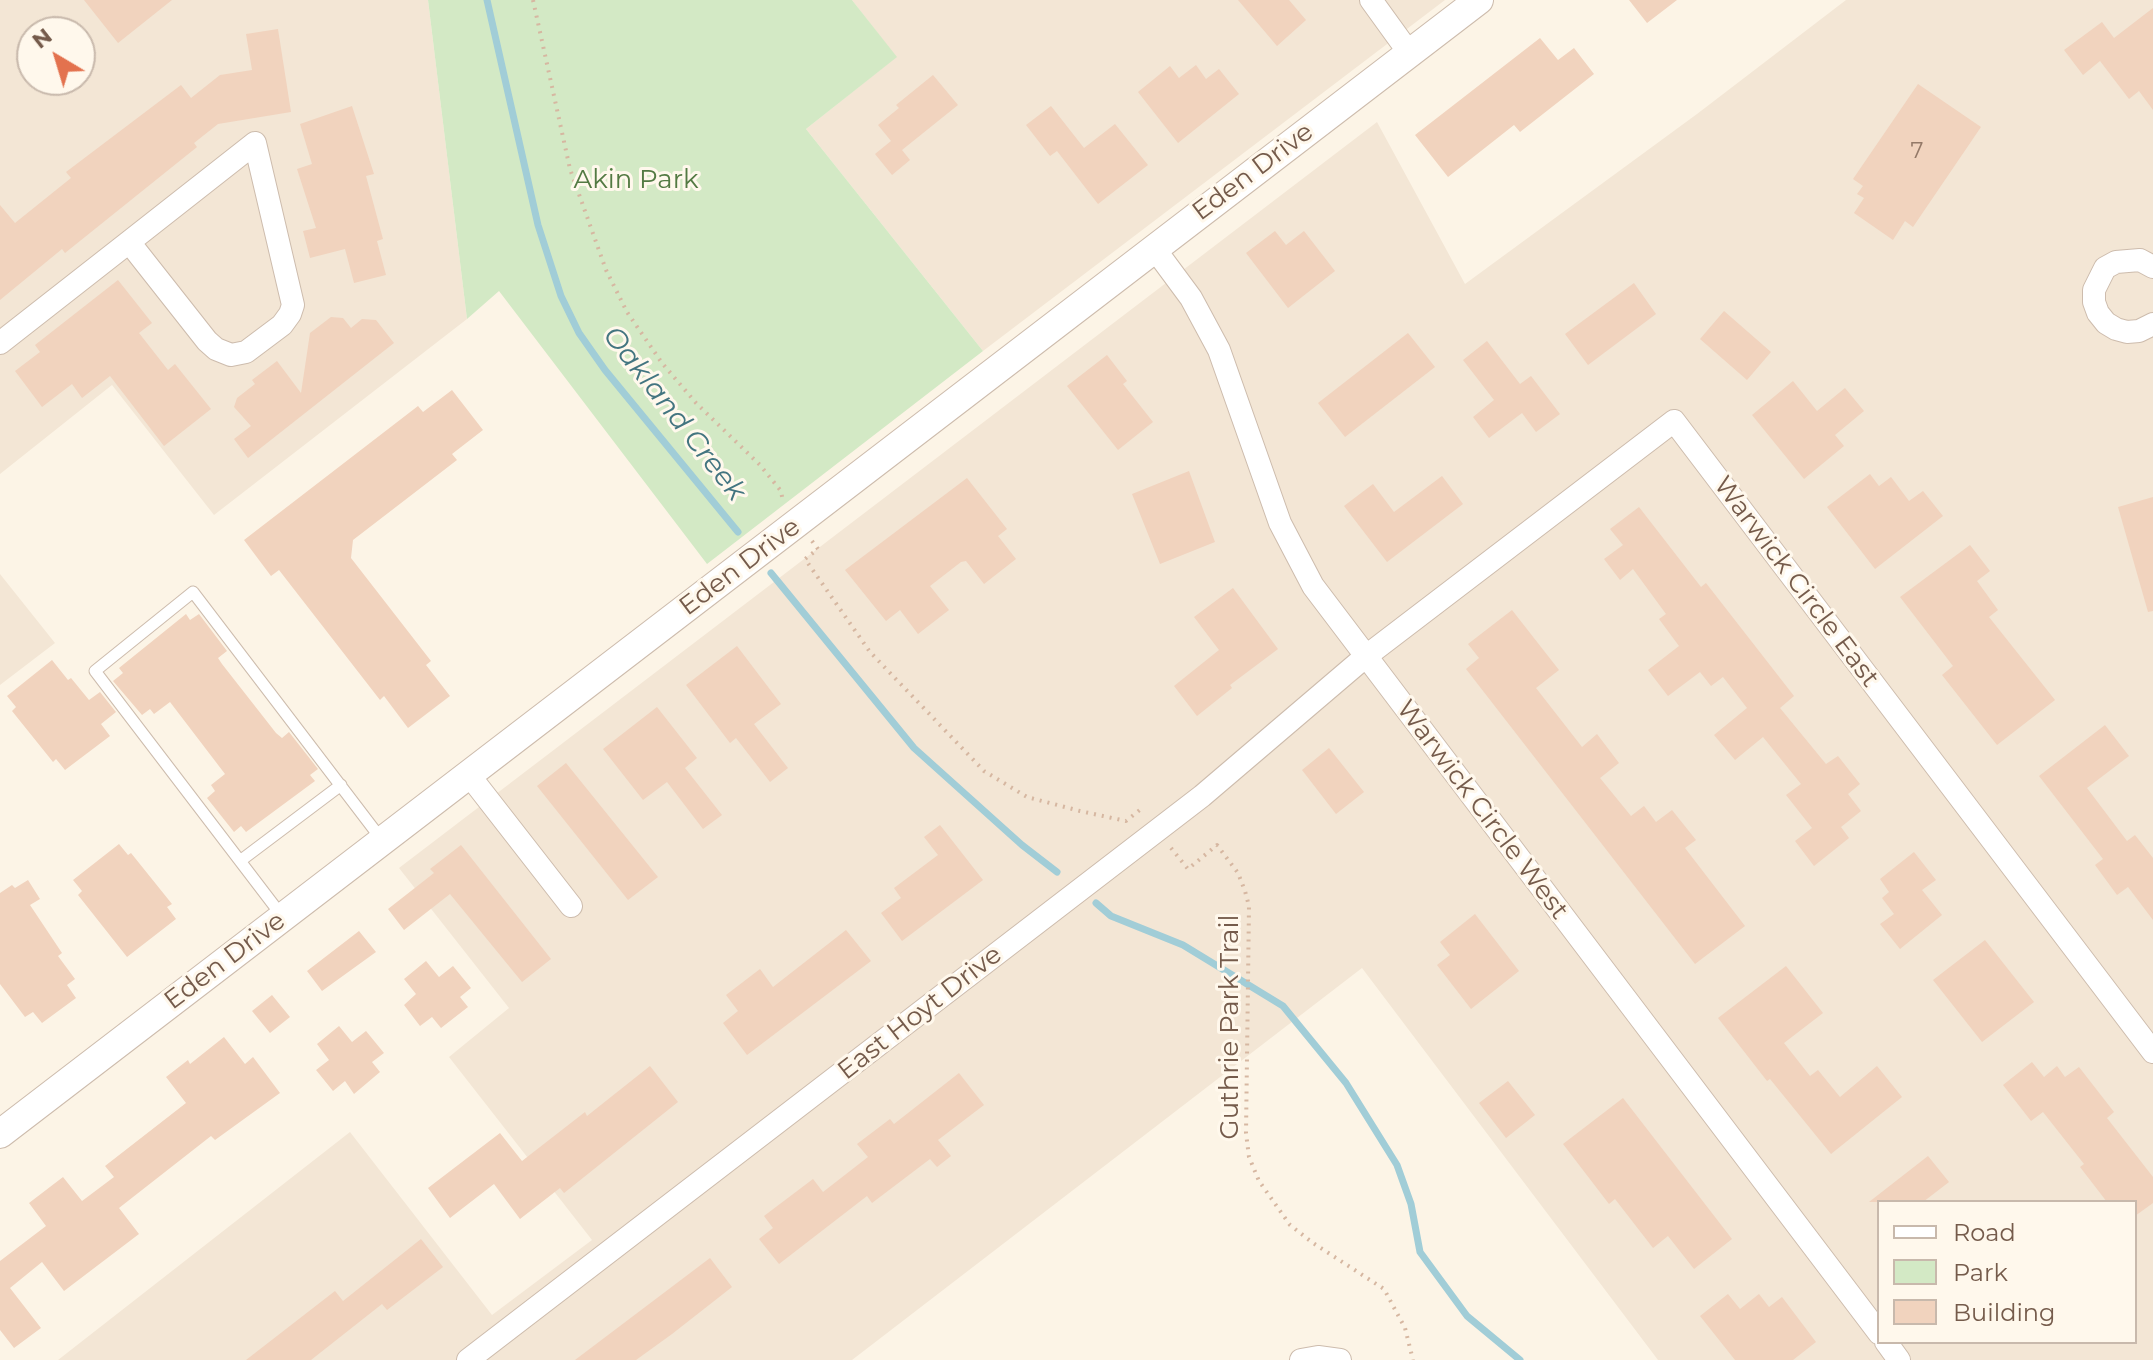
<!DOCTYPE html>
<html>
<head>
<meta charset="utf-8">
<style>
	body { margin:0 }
	#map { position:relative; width:2153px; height:1360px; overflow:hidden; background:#fcf4e6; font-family:Montserrat,sans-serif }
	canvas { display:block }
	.legend { position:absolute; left:1877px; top:1200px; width:260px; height:144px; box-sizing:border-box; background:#fff8ec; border:2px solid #c8b9ac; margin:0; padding:10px 14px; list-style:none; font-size:24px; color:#755b4b }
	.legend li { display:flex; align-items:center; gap:16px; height:40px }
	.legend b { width:40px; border:2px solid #c8b9ac }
	.north { position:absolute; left:16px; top:16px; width:80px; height:80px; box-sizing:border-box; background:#fff8ec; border:2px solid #c8b9ac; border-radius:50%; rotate:322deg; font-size:22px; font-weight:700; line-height:32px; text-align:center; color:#755b4b }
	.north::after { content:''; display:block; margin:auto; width:28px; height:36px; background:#e3724e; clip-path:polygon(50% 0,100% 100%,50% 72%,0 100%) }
</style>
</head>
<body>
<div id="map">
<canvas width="2153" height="1360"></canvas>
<ul class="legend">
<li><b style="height:10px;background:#fff"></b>Road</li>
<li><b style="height:22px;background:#d3e9c5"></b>Park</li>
<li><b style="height:22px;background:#f1d3be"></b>Building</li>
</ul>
<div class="north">N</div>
</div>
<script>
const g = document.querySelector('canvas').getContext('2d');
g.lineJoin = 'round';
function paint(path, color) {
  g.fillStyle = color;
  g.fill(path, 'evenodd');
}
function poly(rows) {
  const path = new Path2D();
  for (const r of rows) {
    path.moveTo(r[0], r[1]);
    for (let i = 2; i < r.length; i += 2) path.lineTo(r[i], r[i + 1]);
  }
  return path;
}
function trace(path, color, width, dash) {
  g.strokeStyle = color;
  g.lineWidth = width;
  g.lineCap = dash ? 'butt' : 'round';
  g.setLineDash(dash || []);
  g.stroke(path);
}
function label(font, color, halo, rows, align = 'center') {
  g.font = font + ' Montserrat,sans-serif';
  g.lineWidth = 6;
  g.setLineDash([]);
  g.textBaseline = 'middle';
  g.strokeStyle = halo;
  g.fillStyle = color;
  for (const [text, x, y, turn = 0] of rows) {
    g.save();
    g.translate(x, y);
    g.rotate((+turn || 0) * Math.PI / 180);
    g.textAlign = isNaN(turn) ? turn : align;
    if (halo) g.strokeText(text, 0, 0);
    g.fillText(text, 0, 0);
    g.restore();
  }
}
const residential = poly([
	[0,0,428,0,467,319,214,515,112,385,0,474],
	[32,32,80,32,80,80,32,80],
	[852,0,1445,0,983,351,806,129,896,57],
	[1846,0,2153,0,2153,1360,1658,1360,1362,968,852,1360,58,1360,350,1132,492,1315,592,1240,449,1057,509,1008,399,868,1377,122,1465,284,1697,114],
	[1879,1202,2135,1202,2135,1342,1879,1342],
	[0,574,55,643,0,685]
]);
const green = poly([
	[428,0,852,0,897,57,806,129,983,351,707,564,499,291,467,319]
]);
const stream = poly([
	[487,0,538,225,561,296,579,333,605,370,738,532],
	[771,573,914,748,1022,845,1057,872],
	[1096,903,1111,916,1183,945,1283,1006,1346,1083,1397,1165,1411,1204,1420,1252,1467,1316,1520,1360]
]);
const building = poly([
	[84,0,172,0,118,43],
	[1238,0,1289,0,1306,20,1277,46],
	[1629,0,1677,0,1647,23],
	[2153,8,2153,110,2139,91,2129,99,2100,61,2083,75,2064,50,2102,22,2114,38],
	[278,29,291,112,218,124,194,143,197,147,65,253,62,249,0,300,0,205,15,223,71,178,66,172,181,85,191,98,220,75,252,70,246,34],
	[1540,38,1558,60,1574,48,1594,74,1520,132,1514,125,1448,177,1415,135],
	[1196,65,1206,79,1219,69,1239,94,1178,143,1138,92,1170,66,1179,78],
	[933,75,958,105,902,150,910,160,892,175,875,154,891,141,878,125,899,108,896,105],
	[1918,84,1981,127,1913,227,1905,221,1893,240,1854,213,1864,198,1857,194,1863,186,1853,179],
	[352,106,374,174,366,176,383,239,377,241,386,275,354,283,345,249,310,258,303,231,316,228,297,169,312,164,300,124],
	[1051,106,1084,148,1115,124,1148,165,1098,204,1057,151,1050,156,1026,125],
	[1275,231,1286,245,1304,231,1335,271,1288,308,1246,253],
	[118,280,152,323,139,333,168,370,175,364,211,409,164,446,110,376,82,398,72,384,42,407,15,371,40,352,35,345],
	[1634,283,1656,314,1588,365,1565,334],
	[1724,311,1771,352,1747,380,1700,339],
	[331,317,343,318,351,328,362,319,376,320,394,343,248,458,234,439,251,426,234,407,237,398,255,384,252,380,277,361,301,393,310,333],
	[1408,333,1435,367,1345,437,1318,403],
	[1487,341,1520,384,1531,376,1560,414,1536,432,1522,413,1489,438,1473,417,1494,400,1463,360],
	[1107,355,1127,381,1123,384,1153,422,1118,450,1067,386],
	[1793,381,1817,411,1845,388,1864,411,1835,435,1844,446,1804,479,1752,415],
	[452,390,483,430,452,454,457,460,353,540,351,558,431,661,426,665,450,696,408,728,384,696,380,700,279,570,271,576,244,540,418,406,423,412],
	[1189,471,1215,542,1160,564,1132,494],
	[1870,474,1879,486,1891,477,1909,501,1923,491,1943,516,1875,569,1827,507],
	[1442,476,1463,504,1387,562,1344,506,1373,484,1394,512],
	[967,478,1007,529,998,536,1016,559,984,584,966,561,961,562,930,586,949,610,918,634,900,610,886,621,845,570],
	[2153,497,2153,611,2148,612,2118,507],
	[1639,507,1701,587,1706,583,1794,696,1780,708,1826,764,1838,756,1860,784,1848,794,1861,811,1841,827,1849,838,1814,866,1795,841,1812,828,1786,795,1801,784,1763,737,1735,760,1714,735,1747,708,1723,677,1711,686,1700,672,1668,696,1648,670,1679,646,1659,619,1666,614,1633,569,1620,580,1604,559,1623,545,1610,529],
	[1970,545,1990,571,1977,581,1998,610,1989,617,2055,700,1997,745,1942,675,1953,666,1900,597],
	[1233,588,1278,649,1230,685,1232,688,1197,716,1174,686,1219,650,1194,617],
	[1512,610,1559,670,1536,688,1582,747,1597,734,1619,763,1600,778,1631,816,1644,806,1656,822,1672,810,1696,840,1685,848,1745,926,1695,964,1466,669,1479,658,1468,644],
	[186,614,190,620,199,614,227,651,218,658,222,664,276,733,282,738,289,732,318,769,310,775,315,781,246,832,241,826,234,832,207,798,215,791,211,785,225,774,170,702,154,714,150,709,142,715,113,681,123,673,119,668],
	[737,646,781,704,754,724,788,768,770,782,736,738,730,743,686,685],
	[52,660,68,680,71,678,89,700,100,692,116,712,101,724,110,736,65,770,56,759,53,762,12,711,16,707,7,696],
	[657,707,697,758,685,768,722,815,703,829,667,782,643,800,603,749],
	[2105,725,2129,756,2087,788,2127,841,2135,835,2153,858,2153,920,2128,887,2117,895,2095,865,2103,859,2039,776],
	[1329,748,1364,792,1336,814,1302,770],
	[566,763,658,877,628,900,537,786],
	[940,825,983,880,902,941,881,913,901,898,894,888,938,855,924,837],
	[119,844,128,855,131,853,172,904,167,907,176,919,127,957,78,895,82,891,73,880],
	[461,845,551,959,522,982,450,894,404,930,388,909,434,873,430,869],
	[1914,852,1936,880,1922,890,1942,915,1900,949,1880,924,1894,914,1882,898,1889,892,1880,879],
	[28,880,40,899,30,905,62,953,58,956,75,979,67,985,76,998,42,1023,33,1012,25,1017,0,984,0,893,12,885,15,888],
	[1475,914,1519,971,1471,1009,1437,965,1450,955,1440,942],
	[846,930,871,961,747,1055,723,1023,738,1011,726,995,760,969,773,987],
	[359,931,376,952,322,991,307,971],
	[1985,940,2034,1002,1982,1042,1933,980],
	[426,961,439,977,453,966,471,988,460,997,468,1007,441,1028,432,1017,420,1026,404,1005,416,994,404,979],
	[1786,966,1823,1013,1784,1043,1810,1076,1818,1070,1840,1097,1877,1066,1902,1097,1831,1154,1770,1079,1767,1081,1718,1018],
	[272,995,290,1017,270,1033,252,1011],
	[339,1026,352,1042,366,1031,384,1053,372,1062,380,1072,354,1094,345,1081,333,1091,316,1070,329,1060,317,1044],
	[224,1037,245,1064,253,1057,280,1093,215,1140,211,1136,119,1208,139,1234,64,1291,42,1262,10,1288,41,1328,14,1348,0,1330,0,1261,46,1226,29,1203,63,1177,82,1201,114,1177,105,1166,186,1103,166,1077,188,1060,190,1064],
	[2032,1062,2044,1077,2057,1066,2065,1077,2079,1067,2114,1112,2107,1118,2153,1177,2153,1203,2135,1216,2135,1202,2107,1202,2080,1167,2084,1164,2043,1112,2031,1121,2003,1085],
	[650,1066,678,1102,564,1193,560,1188,520,1219,494,1184,450,1218,428,1188,500,1133,522,1161,585,1112,587,1116],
	[959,1073,984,1105,938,1140,951,1156,937,1167,930,1159,872,1203,867,1196,779,1264,759,1239,773,1228,764,1216,813,1179,823,1192,868,1157,857,1144,890,1119,894,1124],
	[1508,1081,1535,1115,1506,1138,1479,1103],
	[1623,1098,1732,1239,1694,1269,1668,1236,1653,1248,1615,1199,1609,1204,1563,1144],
	[1928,1156,1949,1182,1923,1202,1869,1202],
	[421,1239,443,1267,387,1310,382,1304,311,1360,246,1360,335,1291,343,1301],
	[710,1258,732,1287,672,1334,636,1360,575,1360],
	[1728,1294,1740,1309,1759,1294,1769,1307,1782,1297,1816,1342,1793,1360,1735,1360,1700,1316]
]);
const path = poly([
	[533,0,570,169,606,270,627,312,662,363,696,403,760,465,781,491,783,502],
	[812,541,818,549,805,559,870,652,984,771,1027,797,1080,811,1126,821,1141,809,1143,812],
	[1171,848,1188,869,1217,845,1238,873,1245,891,1249,906,1246,1133,1249,1157,1259,1181,1290,1225,1313,1243,1384,1289,1405,1328,1413,1360]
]);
const service = poly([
	[240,861,341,785],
	[282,916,95,671,193,592,382,840]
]);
const minor = poly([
	[1371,0,1410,54],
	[255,143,293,305,290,314,282,325,246,352,231,355,216,349,207,341,129,242,255,143],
	[1154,248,1191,298,1219,350,1280,523,1313,586,1879,1333],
	[2153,267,2140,260,2116,262,2105,268,2094,290,2094,302,2098,313,2106,323,2116,329,2127,332,2139,331,2153,324],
	[0,343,129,242],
	[469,775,571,906],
	[1886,1342,1899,1360],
	[468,1360,1202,796,1365,657,1674,421,2153,1052],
	[1301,1360,1318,1357,1340,1360]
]);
const tertiary = poly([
	[0,1134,1479,0]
]);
const numberNames = [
	["7",1917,152]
];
const streetNames = [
	["Eden Drive",1253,172,-37],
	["Eden Drive",740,567,-37],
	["Warwick Circle East",1796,582,53],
	["Warwick Circle West",1482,810,53],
	["Eden Drive",225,961,-37],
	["East Hoyt Drive",920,1013,-38],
	["Guthrie Park Trail",1230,1027,-90]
];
const parkNames = [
	["Akin Park",636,180]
];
const waterNames = [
	["Oakland Creek",674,414,52]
];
paint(residential, '#f3e6d5');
paint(green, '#d3e9c5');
trace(stream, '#a1cdd7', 7);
paint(building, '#f1d3be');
trace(service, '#cdbcad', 13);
trace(minor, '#cdbcad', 24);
trace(tertiary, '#cdbcad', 30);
trace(path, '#d6b7a1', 4, [2, 6]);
trace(service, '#fff', 11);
trace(minor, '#fff', 22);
trace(tertiary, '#fff', 28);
label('22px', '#947968', null, numberNames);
label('26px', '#755b4b', '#fff8ec', streetNames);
label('26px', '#537a43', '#fff8ec', parkNames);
label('italic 28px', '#437580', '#fff8ec', waterNames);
</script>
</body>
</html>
